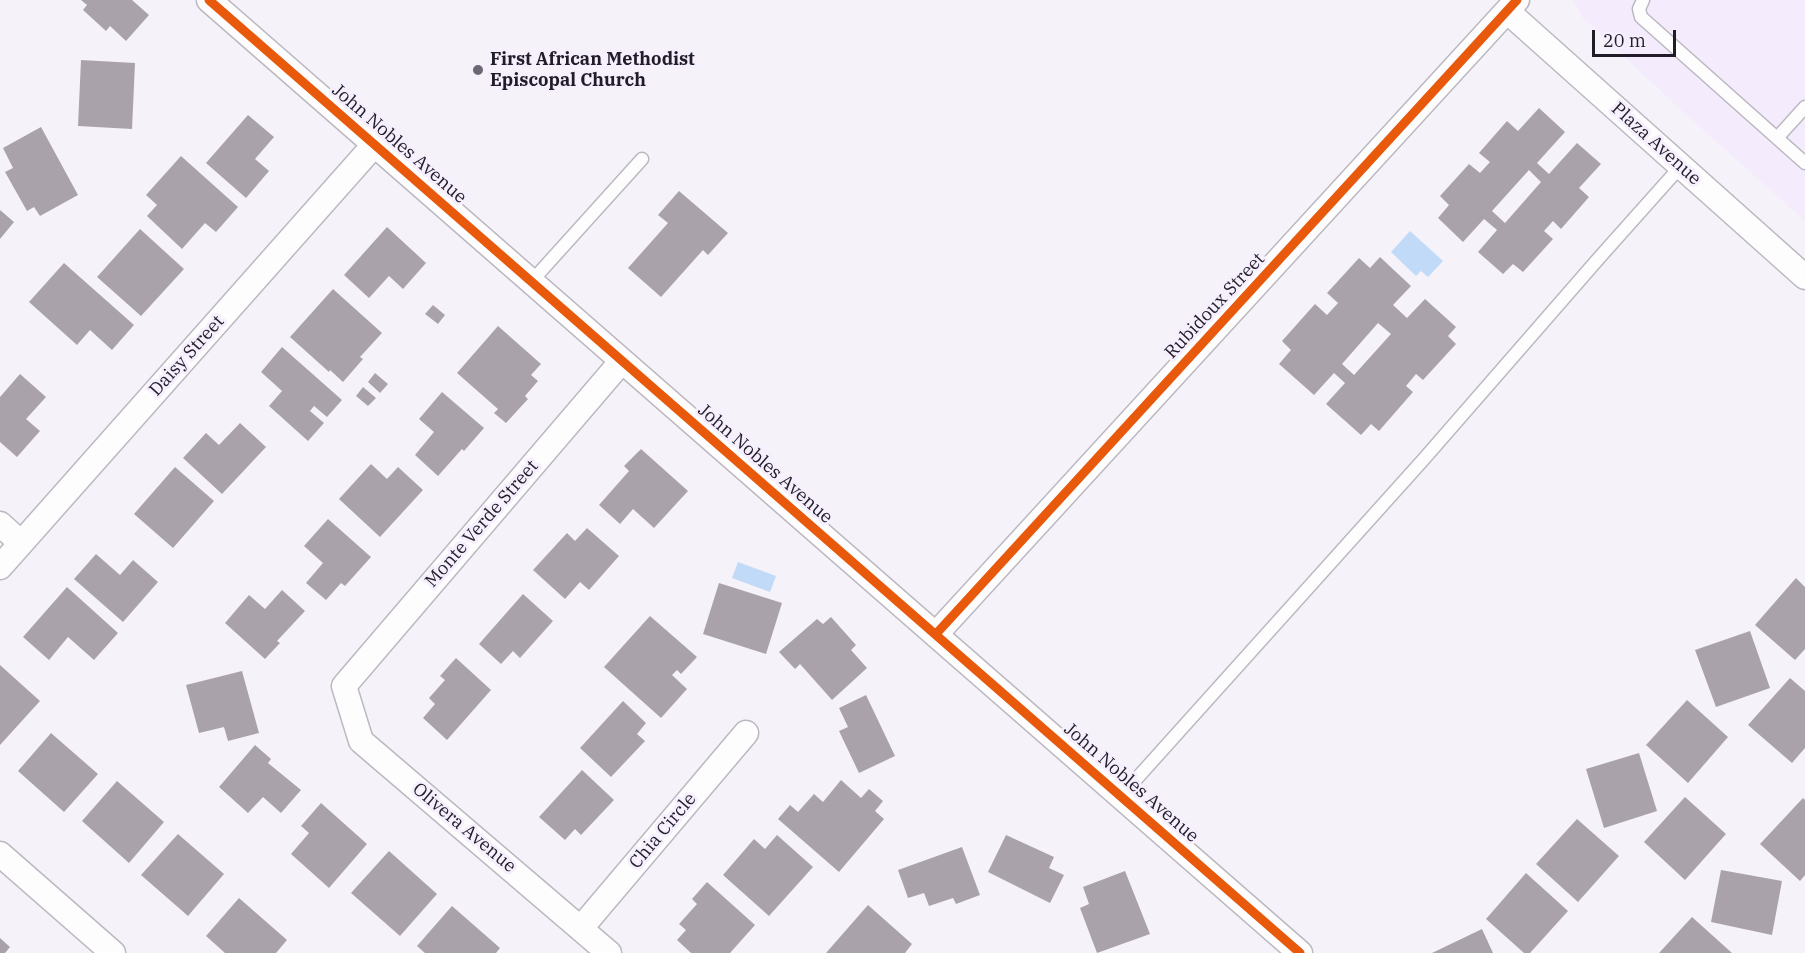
<!DOCTYPE html>
<html>
<head>
<meta charset="utf-8">
<style>
	body { margin:0 }
	#map { position:relative; width:1805px; height:953px; overflow:hidden; background:#f6f2fa; font-family:"IBM Plex Serif",serif }
	canvas { display:block }
	.scale { position:absolute; left:1592px; top:30px; width:84px; height:27px; box-sizing:border-box; border:3px solid #221c28; border-top:0; padding-left:8px; font-size:18px; line-height:21px; white-space:nowrap; color:#221c28; -webkit-text-stroke:4px #f6effd; paint-order:stroke }
</style>
</head>
<body>
<div id="map">
<canvas width="1805" height="953"></canvas>
<div class="scale">20 m</div>
</div>
<script>
const g = document.querySelector('canvas').getContext('2d');
g.lineJoin = 'round';
function paint(path, color) {
  g.fillStyle = color;
  g.fill(path, 'evenodd');
}
function poly(rows) {
  const path = new Path2D();
  for (const r of rows) {
    path.moveTo(r[0], r[1]);
    for (let i = 2; i < r.length; i += 2) path.lineTo(r[i], r[i + 1]);
  }
  return path;
}
function trace(path, color, width, dash) {
  g.strokeStyle = color;
  g.lineWidth = width;
  g.lineCap = dash ? 'butt' : 'round';
  g.setLineDash(dash || []);
  g.stroke(path);
}
function label(font, color, halo, rows, align = 'center') {
  g.font = font + ' "IBM Plex Serif",serif';
  g.lineWidth = 6;
  g.setLineDash([]);
  g.textBaseline = 'middle';
  g.strokeStyle = halo;
  g.fillStyle = color;
  for (const [text, x, y, turn = 0] of rows) {
    g.save();
    g.translate(x, y);
    g.rotate((+turn || 0) * Math.PI / 180);
    g.textAlign = isNaN(turn) ? turn : align;
    if (halo) g.strokeText(text, 0, 0);
    g.fillText(text, 0, 0);
    g.restore();
  }
}
const built = poly([
	[1573,0,1805,0,1805,221,1682,111,1582,17]
]);
const water = poly([
	[1410,231,1443,261,1428,277,1421,271,1416,276,1391,252],
	[738,562,776,576,770,592,732,578]
]);
const building = poly([
	[81,0,132,0,149,15,126,41,110,26,106,31,83,10,87,5],
	[81,60,135,63,132,129,78,126],
	[1539,108,1565,132,1537,163,1549,174,1577,143,1601,164,1579,188,1589,197,1561,229,1553,221,1544,231,1553,239,1523,272,1513,264,1503,274,1478,252,1497,230,1484,219,1463,242,1438,218,1449,205,1440,196,1469,164,1480,173,1490,162,1479,153,1507,121,1518,131],
	[1529,170,1541,182,1505,223,1492,211],
	[248,115,274,137,255,159,269,171,246,198,206,163],
	[41,127,78,195,40,216,34,207,27,211,5,172,13,168,3,148],
	[181,156,238,207,216,232,205,223,182,249,147,216,157,205,146,195],
	[679,191,728,233,708,255,703,250,661,297,628,268,668,223,658,215],
	[0,210,14,222,0,239],
	[387,227,426,263,403,289,389,276,369,298,344,275],
	[140,229,184,269,141,316,97,277],
	[1380,257,1411,286,1393,305,1407,318,1425,299,1456,327,1448,336,1456,344,1423,380,1416,374,1406,386,1413,392,1379,431,1371,424,1361,435,1326,404,1345,383,1334,373,1314,395,1279,364,1291,350,1282,341,1315,304,1327,315,1338,303,1327,293,1359,258,1370,268],
	[1378,323,1391,334,1354,375,1342,364],
	[64,263,134,325,112,350,90,330,77,345,29,302],
	[333,289,382,333,360,357,363,359,343,382,330,370,329,372,290,337],
	[433,305,445,315,438,324,425,314],
	[498,326,541,364,531,375,538,381,525,396,528,399,506,423,494,413,498,409,457,373],
	[282,347,342,400,327,417,314,406,310,411,324,423,308,441,269,406,282,391,261,372],
	[375,373,388,384,380,393,368,382],
	[20,374,46,397,26,419,40,431,17,457,0,442,0,397],
	[363,387,376,398,368,406,356,396],
	[442,392,484,428,464,451,462,449,438,476,415,455,434,432,419,419],
	[240,423,266,447,222,494,183,458,206,433,219,445],
	[641,449,688,491,654,528,633,509,620,524,599,505,629,471,624,466],
	[371,464,387,479,398,467,423,490,380,537,339,499],
	[175,467,214,501,173,548,134,514],
	[328,519,371,557,345,586,341,583,326,600,306,583,323,563,304,546],
	[587,528,619,556,589,590,580,582,565,599,533,570,567,533,575,541],
	[96,554,120,575,133,560,158,582,123,622,74,579],
	[1796,578,1805,587,1805,649,1795,660,1755,625],
	[719,583,782,603,766,654,703,634],
	[67,587,118,633,94,660,68,637,49,660,23,637],
	[282,590,305,611,277,641,280,643,265,659,225,623,249,595,265,609],
	[523,594,553,621,520,658,513,651,501,664,479,644],
	[650,616,697,657,681,674,677,670,672,675,687,689,661,718,604,667],
	[831,617,856,645,851,650,867,668,832,700,800,664,795,669,779,652,817,619,823,624],
	[1750,631,1770,688,1716,707,1695,650],
	[456,658,491,690,447,740,423,718,435,704,429,698,445,680,440,676],
	[0,665,40,701,0,745],
	[242,671,259,733,228,741,224,727,199,733,186,685],
	[1790,678,1805,691,1805,748,1792,763,1748,725],
	[866,695,895,756,859,773,839,731,848,727,839,708],
	[1687,700,1728,737,1688,783,1646,745],
	[623,701,646,723,637,734,645,741,611,777,580,748],
	[51,733,98,774,64,812,18,771],
	[255,745,271,759,268,763,301,790,281,813,263,797,248,813,219,787],
	[1639,753,1657,811,1604,828,1586,769],
	[582,770,614,800,581,835,575,829,565,840,539,817],
	[841,780,861,798,869,789,883,801,875,811,884,819,839,872,778,819,790,805,798,812,814,794,823,802],
	[117,781,164,822,129,863,82,821],
	[1685,797,1726,834,1685,880,1644,842],
	[1803,798,1805,800,1805,875,1800,881,1760,844],
	[321,803,367,844,329,888,291,854,309,833,301,826],
	[1577,819,1619,856,1578,902,1536,864],
	[178,834,224,874,188,916,141,875],
	[777,835,813,867,769,916,723,875,754,839,765,849],
	[1006,835,1054,857,1049,868,1064,875,1050,903,988,872],
	[962,847,980,895,956,904,953,898,929,906,924,893,908,898,898,870],
	[389,851,437,894,400,936,351,893],
	[1721,870,1782,881,1772,935,1711,922],
	[1125,871,1150,934,1097,953,1080,908,1089,904,1083,887],
	[1526,873,1568,911,1530,953,1524,953,1486,919],
	[707,882,755,925,730,953,691,953,677,940,686,930,679,924,697,904,692,899],
	[239,898,287,940,276,953,225,953,206,936],
	[868,905,912,944,905,953,826,953],
	[452,906,500,948,496,953,425,953,417,946],
	[1692,917,1732,953,1659,953],
	[1482,929,1493,953,1432,953],
	[0,938,10,947,5,953,0,953]
]);
const service = poly([
	[1643,0,1639,9,1641,17,1805,163],
	[1777,138,1805,107],
	[531,282,642,159],
	[1121,796,1423,460,1599,258,1681,166]
]);
const minor = poly([
	[209,0,1300,953],
	[1507,11,1805,277],
	[0,524,21,543],
	[0,567,375,144],
	[936,634,1517,0],
	[0,854,113,953],
	[581,928,746,733],
	[609,953,361,741,344,686,621,362]
]);
const cycleway = poly([
	[209,0,1300,953],
	[936,634,1517,0]
]);
const markers = [
	[478,70,6,"#6c6772"]
];
const poiNames = [
	["First African Methodist",490,60],
	["Episcopal Church",490,81]
];
const streetNames = [
	["John Nobles Avenue",399,144,41],
	["Plaza Avenue",1656,144,42],
	["Rubidoux Street",1215,306,-47],
	["Daisy Street",187,356,-48],
	["John Nobles Avenue",765,464,41],
	["Monte Verde Street",482,524,-49],
	["John Nobles Avenue",1131,783,41],
	["Olivera Avenue",464,828,40],
	["Chia Circle",663,831,-50]
];
paint(built, '#f4ebfc');
paint(water, '#c0daf8');
paint(building, '#aaa2aa');
trace(service, '#bcb8c1', 15);
trace(minor, '#bcb8c1', 27);
trace(service, '#fefdfe', 12);
trace(minor, '#fefdfe', 24);
trace(cycleway, '#e8590c', 9);
for (const [x, y, r, color] of markers) {
  const dot = new Path2D();
  dot.arc(x, y, r, 0, 2 * Math.PI);
  g.fillStyle = color;
  g.fill(dot);
  trace(dot, '#f6effd', 2);
}
label('bold 18px', '#221c28', '#f6effd', poiNames, 'left');
label('18px', '#221c28', '#f6effd', streetNames);
</script>
</body>
</html>
